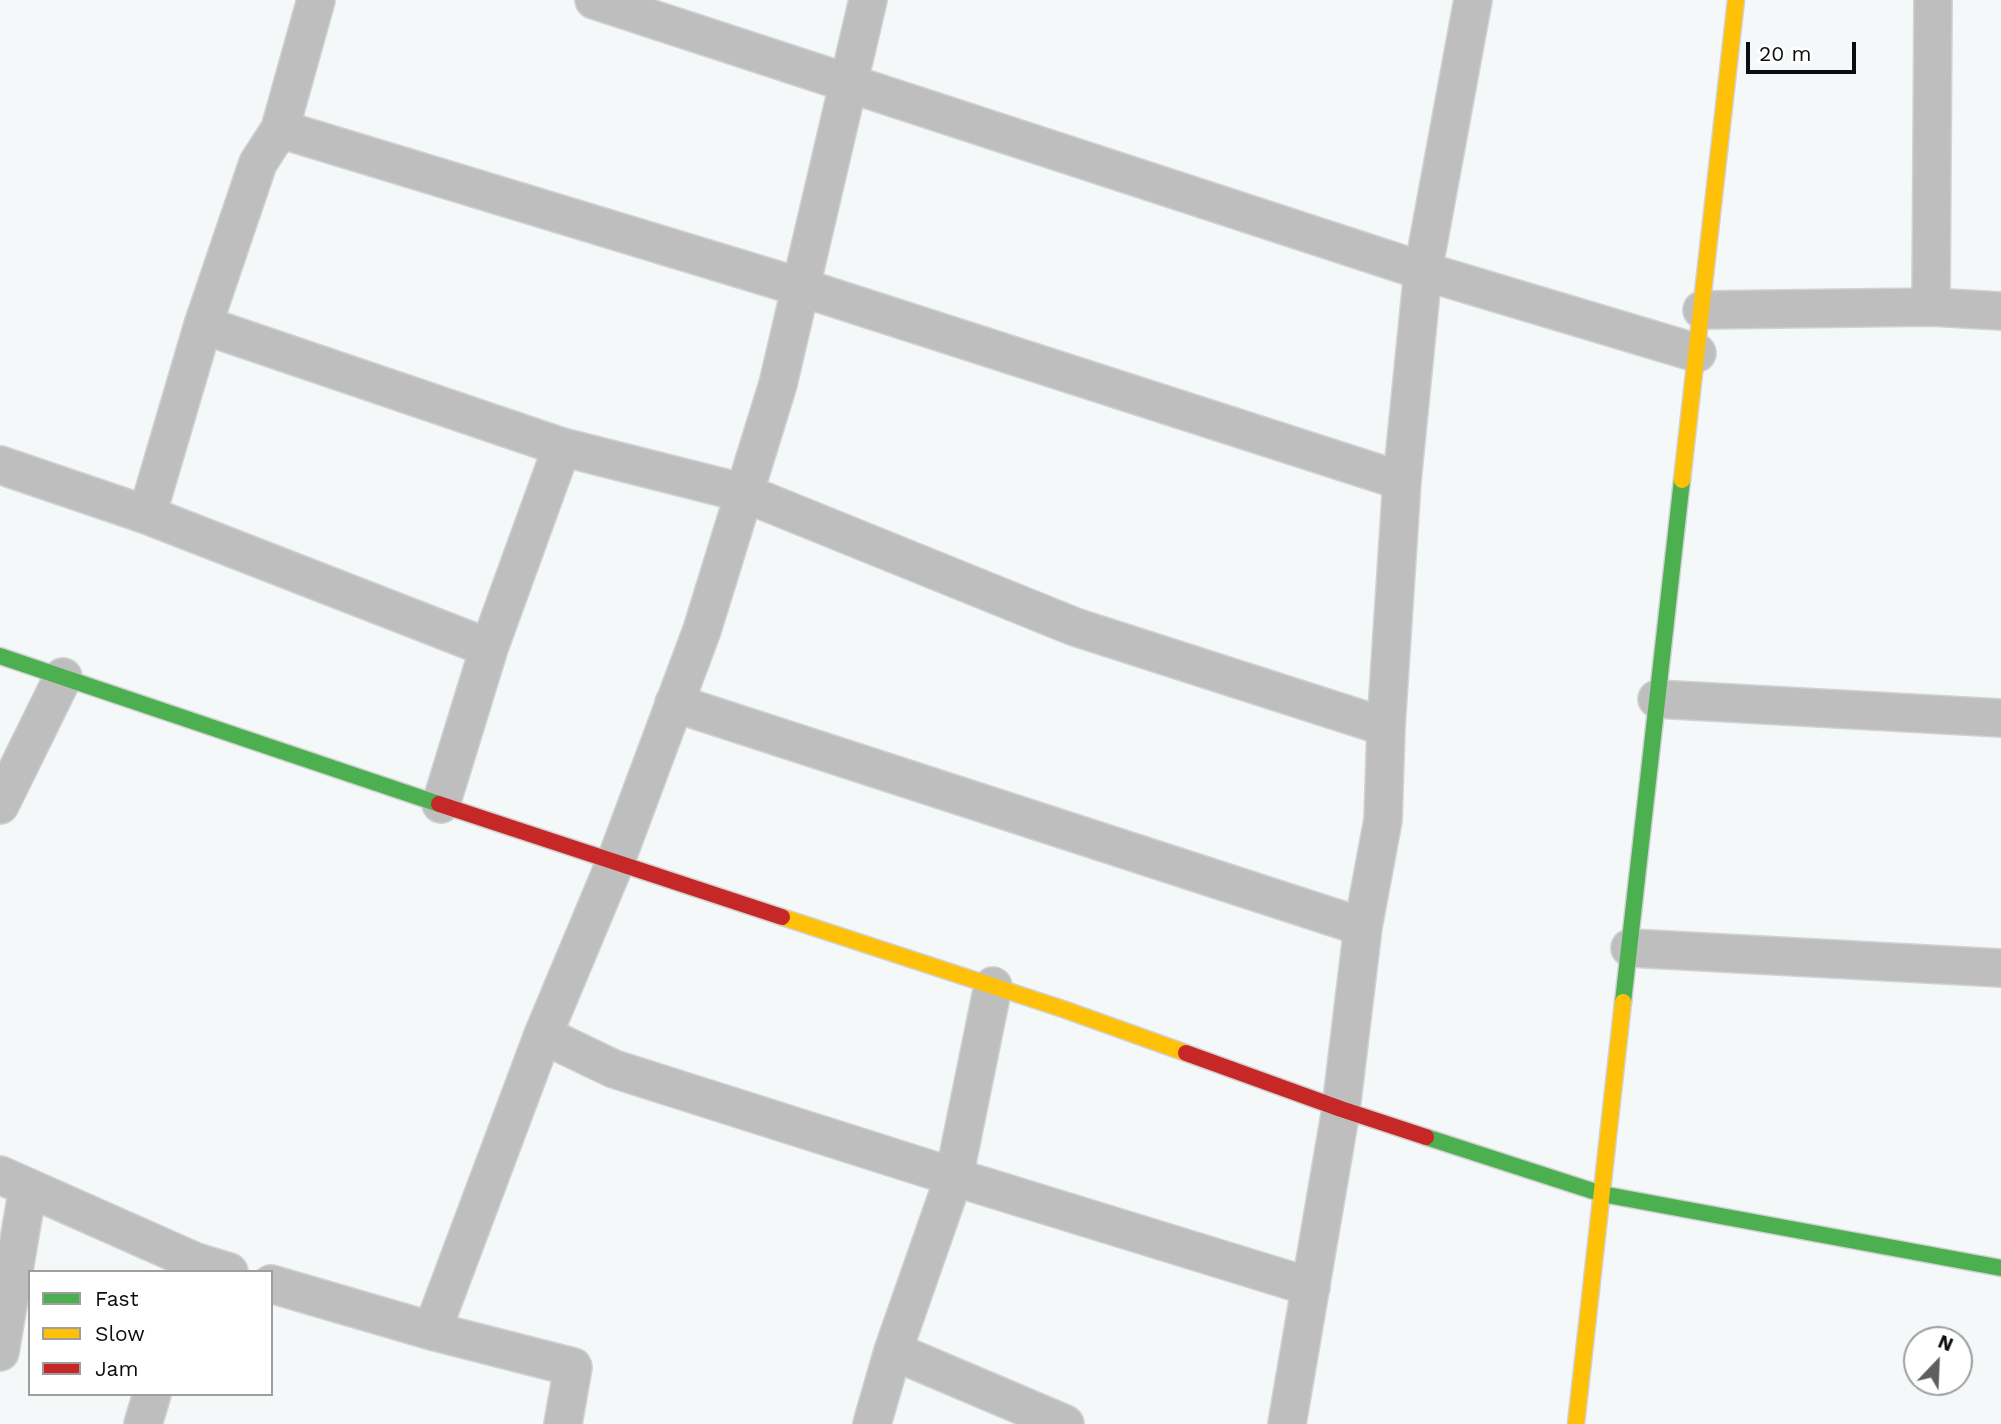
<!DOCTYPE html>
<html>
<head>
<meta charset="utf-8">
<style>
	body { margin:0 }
	#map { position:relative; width:2001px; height:1424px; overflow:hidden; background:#f5f8f9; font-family:"Work Sans",sans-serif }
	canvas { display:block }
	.legend { position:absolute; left:28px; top:1270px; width:245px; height:126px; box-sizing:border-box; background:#fff; border:2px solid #9e9e9f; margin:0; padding:9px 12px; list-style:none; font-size:21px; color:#0c0d0e }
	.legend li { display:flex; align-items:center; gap:14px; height:35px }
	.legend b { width:35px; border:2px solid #9e9e9f }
	.north { position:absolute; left:1903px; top:1326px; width:70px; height:70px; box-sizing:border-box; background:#fff; border:2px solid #9e9e9f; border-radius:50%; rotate:23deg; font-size:19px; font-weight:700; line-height:28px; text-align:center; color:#0c0d0e }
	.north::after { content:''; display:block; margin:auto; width:24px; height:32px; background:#5e5f60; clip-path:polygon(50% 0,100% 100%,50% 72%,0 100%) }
	.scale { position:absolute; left:1746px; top:42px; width:110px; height:32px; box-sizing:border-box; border:4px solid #0c0d0e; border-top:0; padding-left:9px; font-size:21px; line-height:24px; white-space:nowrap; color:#0c0d0e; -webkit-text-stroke:5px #fff; paint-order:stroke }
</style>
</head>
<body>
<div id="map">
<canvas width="2001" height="1424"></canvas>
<ul class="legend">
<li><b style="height:9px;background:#4caf50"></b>Fast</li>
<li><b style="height:9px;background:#ffc107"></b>Slow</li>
<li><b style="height:9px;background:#c62828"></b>Jam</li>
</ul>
<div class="north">N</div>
<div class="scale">20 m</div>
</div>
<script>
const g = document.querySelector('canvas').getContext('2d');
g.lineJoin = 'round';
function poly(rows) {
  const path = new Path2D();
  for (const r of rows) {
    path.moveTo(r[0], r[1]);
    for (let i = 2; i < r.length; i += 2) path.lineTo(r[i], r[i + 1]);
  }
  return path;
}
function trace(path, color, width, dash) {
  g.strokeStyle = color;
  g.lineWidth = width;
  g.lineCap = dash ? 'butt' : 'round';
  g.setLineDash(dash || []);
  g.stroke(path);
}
const street = poly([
	[594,0,1423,271,1697,353],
	[280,129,800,287,1402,481],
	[1931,307,1933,0],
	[1702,310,1931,307,2001,311],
	[203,325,562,447,744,493,1075,627,1386,727],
	[0,465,147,515,489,648],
	[147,515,203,325,258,163,280,129,316,0],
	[1657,699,2001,718],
	[674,703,1363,927],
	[441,804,489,648,562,447],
	[0,805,63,677],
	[1630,948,2001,968],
	[543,1035,614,1069,954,1177,993,986],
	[0,1175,196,1262,229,1272],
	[271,1284,432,1331,543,1035,615,863,702,630,778,384,868,0],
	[432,1331,573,1367,563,1424],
	[893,1351,954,1177,1311,1287],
	[0,1352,28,1188],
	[143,1424,152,1394],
	[872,1424,893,1351,1065,1424],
	[1287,1424,1341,1109,1363,927,1383,820,1386,727,1402,481,1423,271,1473,0]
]);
const fast = poly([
	[0,656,439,804],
	[1623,1002,1682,480],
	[1426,1137,1602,1194,2001,1268]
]);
const slow = poly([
	[1682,480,1736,0],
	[782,917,1063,1009,1186,1053],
	[1576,1424,1623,1002]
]);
const jam = poly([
	[439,804,782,917],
	[1186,1053,1341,1109,1426,1137]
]);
trace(street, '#d1d2d3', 40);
trace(fast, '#d1d2d3', 19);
trace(slow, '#d1d2d3', 19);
trace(jam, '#d1d2d3', 19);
trace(street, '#bebebe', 37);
trace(fast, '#4caf50', 16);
trace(slow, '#ffc107', 16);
trace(jam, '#c62828', 16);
</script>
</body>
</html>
